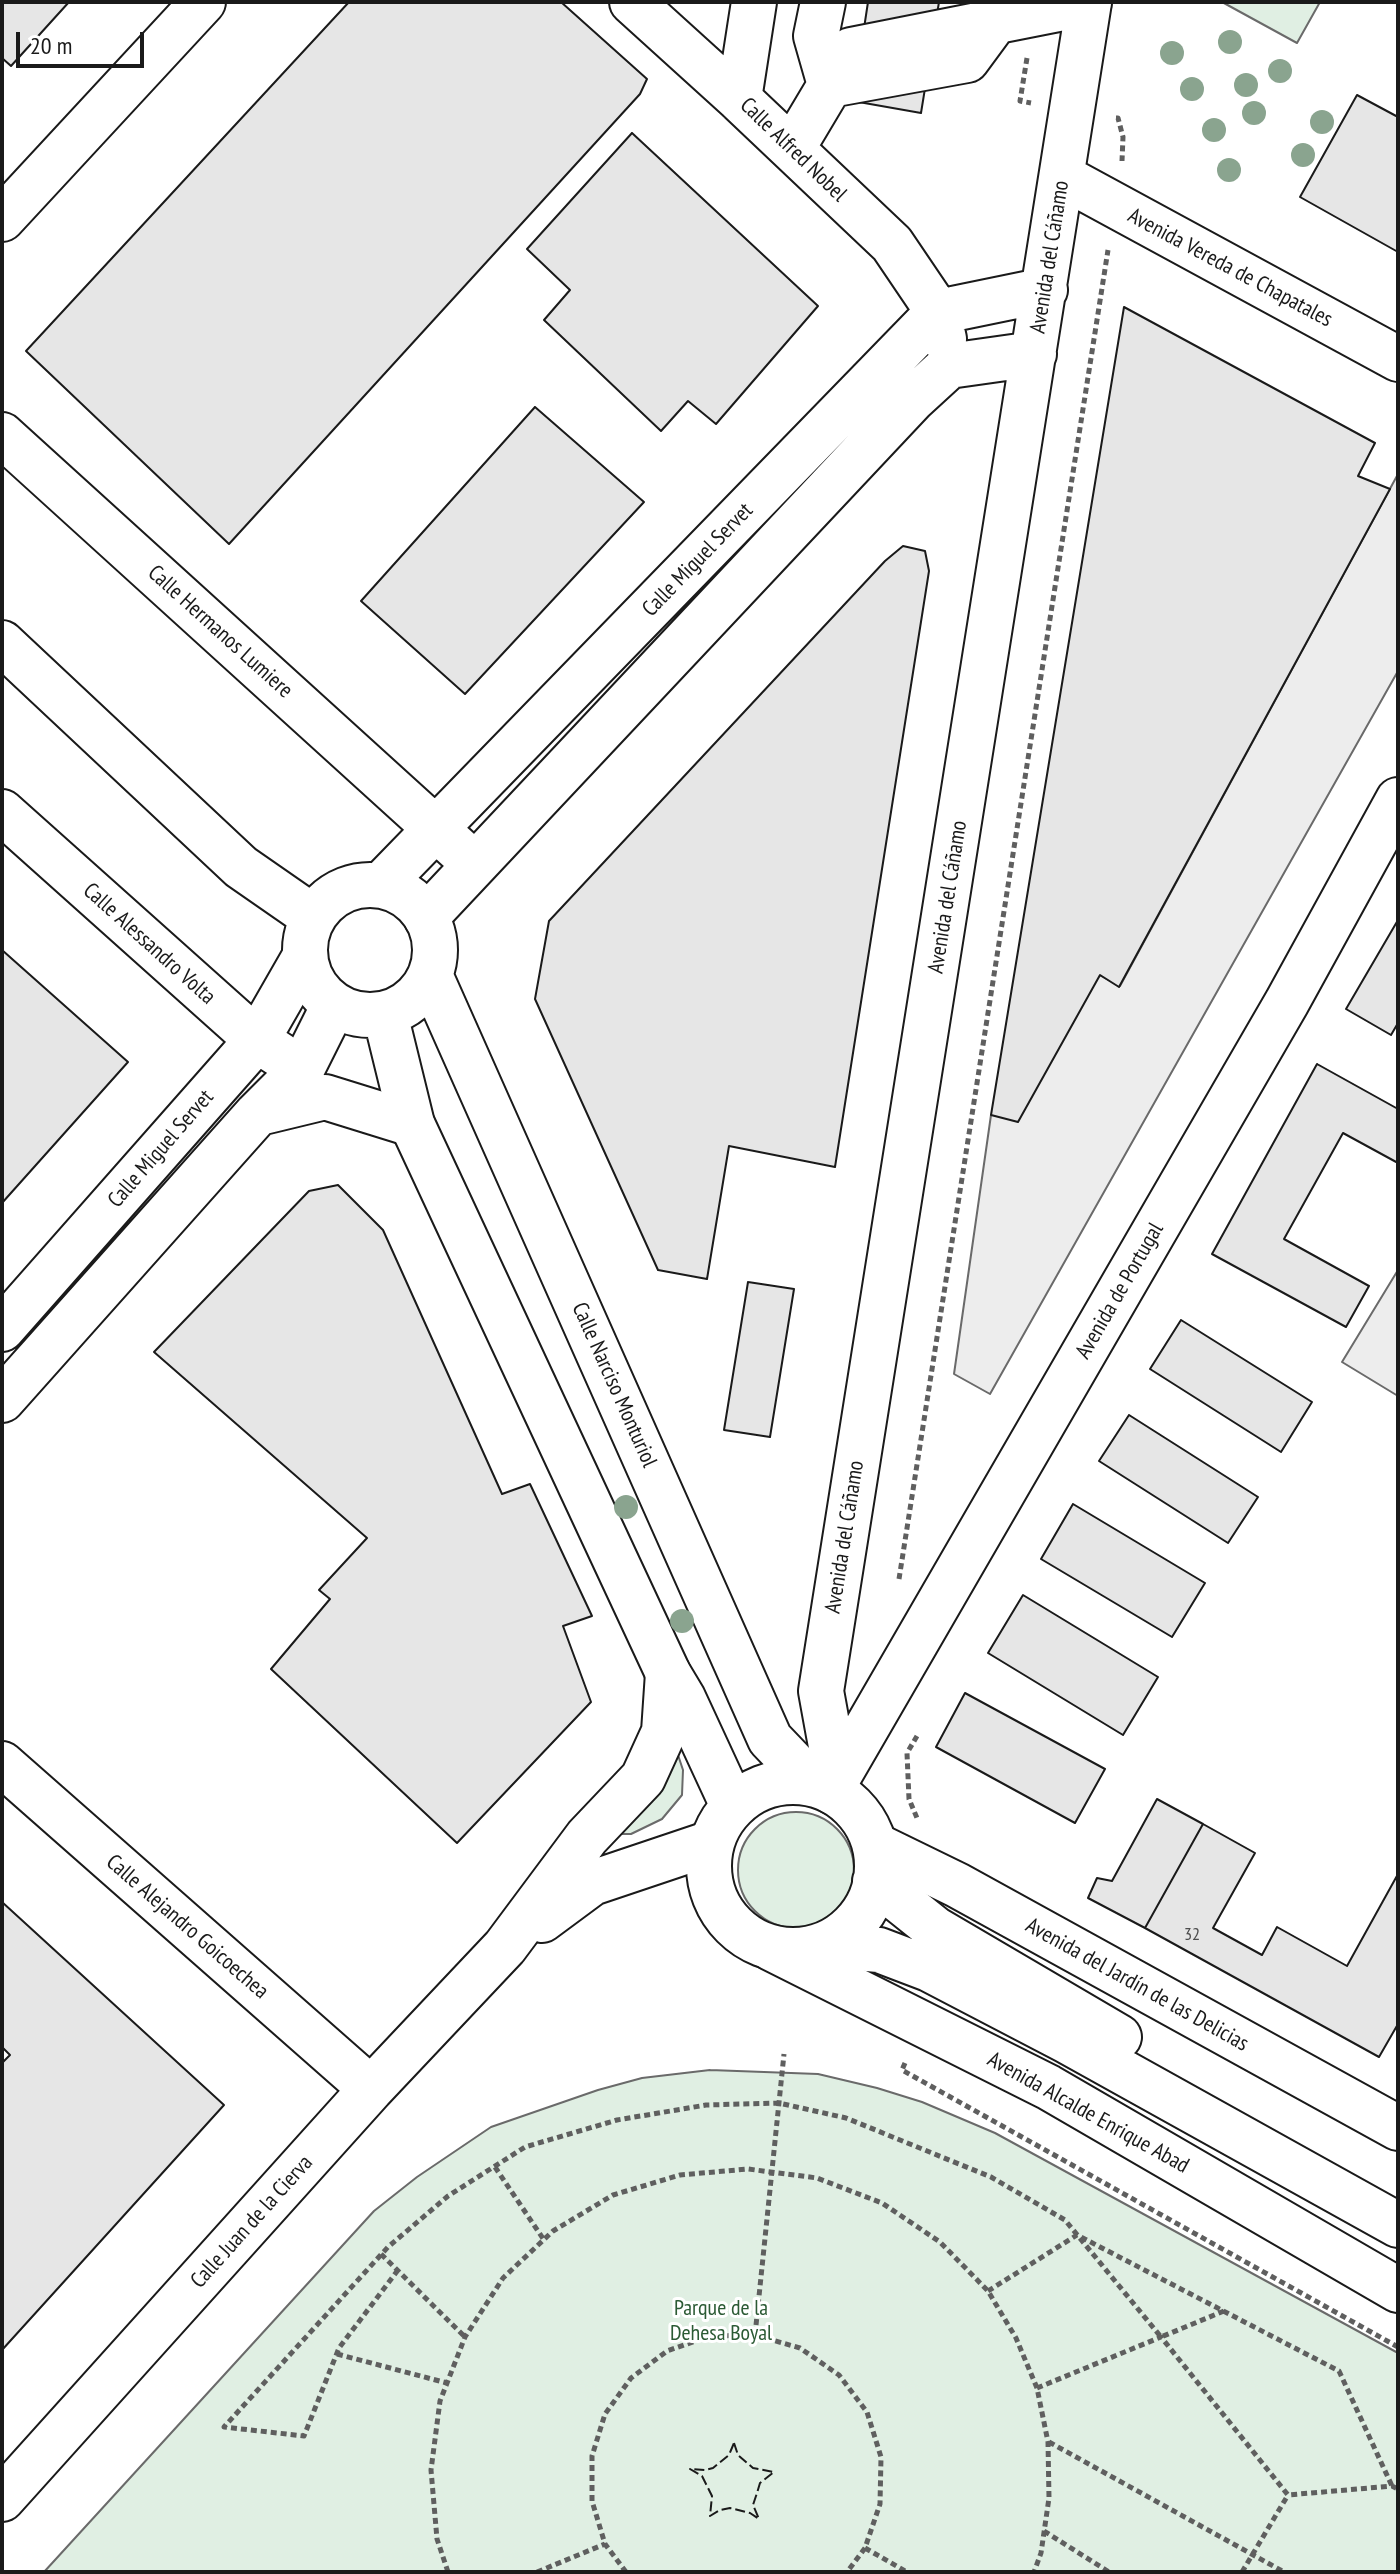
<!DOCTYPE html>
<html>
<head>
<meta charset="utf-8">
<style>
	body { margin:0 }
	#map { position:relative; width:1400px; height:2574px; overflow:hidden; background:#fff; font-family:"PT Sans Narrow",sans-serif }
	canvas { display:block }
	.frame { position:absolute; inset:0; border:4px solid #1a1a1a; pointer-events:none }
	.scale { position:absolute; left:16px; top:32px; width:128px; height:36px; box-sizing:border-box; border:4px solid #1a1a1a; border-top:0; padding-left:10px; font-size:24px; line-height:28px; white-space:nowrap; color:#1a1a1a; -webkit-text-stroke:6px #fff; paint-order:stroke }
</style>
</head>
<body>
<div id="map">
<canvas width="1400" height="2574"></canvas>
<div class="frame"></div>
<div class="scale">20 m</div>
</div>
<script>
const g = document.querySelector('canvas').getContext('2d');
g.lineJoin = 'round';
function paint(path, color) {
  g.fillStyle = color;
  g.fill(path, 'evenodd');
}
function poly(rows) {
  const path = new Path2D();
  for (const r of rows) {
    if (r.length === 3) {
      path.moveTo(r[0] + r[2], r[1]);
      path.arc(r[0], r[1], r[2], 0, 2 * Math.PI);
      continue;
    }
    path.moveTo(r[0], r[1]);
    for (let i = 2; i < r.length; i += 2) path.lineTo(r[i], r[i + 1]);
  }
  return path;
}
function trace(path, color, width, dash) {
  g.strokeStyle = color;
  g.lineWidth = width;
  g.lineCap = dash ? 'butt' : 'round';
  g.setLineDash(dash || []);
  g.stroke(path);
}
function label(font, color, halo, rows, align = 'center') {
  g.font = font + ' "PT Sans Narrow",sans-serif';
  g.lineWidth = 6;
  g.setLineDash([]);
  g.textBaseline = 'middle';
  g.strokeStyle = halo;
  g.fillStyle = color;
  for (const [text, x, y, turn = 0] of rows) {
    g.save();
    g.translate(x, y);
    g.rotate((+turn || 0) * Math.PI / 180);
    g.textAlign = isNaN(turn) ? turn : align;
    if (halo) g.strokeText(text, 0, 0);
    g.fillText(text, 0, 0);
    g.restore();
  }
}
const green = poly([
	[1222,2,1320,2,1297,43,1222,2],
	[676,1749,683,1770,682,1795,662,1819,631,1834,610,1834,676,1749],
	[796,1870,58],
	[710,2070,818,2074,877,2088,922,2102,995,2133,1398,2353,1398,2572,44,2572,374,2211,417,2177,491,2127,598,2090,642,2078,710,2070]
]);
const parking = poly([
	[1398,474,1398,671,990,1394,954,1374,991,1115,1100,975,1120,986,1398,474],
	[1398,1270,1398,1396,1342,1362,1398,1270]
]);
const building = poly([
	[2,2,69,2,11,66,2,58,2,2],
	[349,2,561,2,647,79,640,94,229,544,26,351,349,2],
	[868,2,939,2,921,113,853,101,868,2],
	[1357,95,1398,117,1398,252,1300,197,1357,95],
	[632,133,818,306,716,424,688,401,661,431,544,320,570,290,527,249,632,133],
	[1124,307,1375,443,1358,476,1390,489,1119,987,1100,975,1018,1122,991,1115,1124,307],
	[535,407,644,502,465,694,361,601,535,407],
	[903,546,925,551,929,571,835,1167,729,1146,707,1279,658,1270,535,999,549,921,885,561,903,546],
	[1398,920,1398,1023,1391,1035,1346,1009,1398,920],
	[2,950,128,1062,2,1203,2,950],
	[1317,1064,1398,1109,1398,1163,1343,1133,1284,1239,1369,1286,1346,1327,1212,1254,1317,1064],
	[338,1185,383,1230,502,1494,530,1484,592,1616,563,1626,591,1702,457,1843,271,1669,330,1599,319,1590,367,1538,154,1352,309,1191,338,1185],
	[748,1282,794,1289,770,1437,724,1430,748,1282],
	[1181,1320,1312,1402,1281,1452,1150,1369,1181,1320],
	[1129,1415,1258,1497,1228,1543,1099,1461,1129,1415],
	[1073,1504,1205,1583,1172,1637,1041,1559,1073,1504],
	[1023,1595,1158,1677,1123,1735,988,1653,1023,1595],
	[965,1693,1105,1769,1075,1823,936,1747,965,1693],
	[1157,1799,1203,1824,1145,1928,1088,1898,1097,1878,1112,1881,1157,1799],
	[1203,1824,1255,1853,1213,1928,1262,1955,1277,1927,1347,1966,1398,1874,1398,2024,1379,2057,1145,1928,1203,1824],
	[2,1902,224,2105,2,2350,2,2063,10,2055,2,2047,2,1902]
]);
const path = poly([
	[1027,58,1020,101,1031,103],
	[1116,118,1118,118,1123,137,1122,161],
	[899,1579,1108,250],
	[917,1736,907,1753,909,1799,917,1818],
	[905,2063,902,2070,1398,2347],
	[495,2167,544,2240],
	[381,2254,465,2337],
	[398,2270,339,2348,304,2436,224,2427,388,2247,448,2196,525,2147,617,2120,706,2105,779,2103,846,2118,991,2177,1065,2220,1161,2337,1224,2311],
	[988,2291,1077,2235,1339,2371,1392,2486],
	[755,2335,784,2054],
	[337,2354,447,2383],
	[1037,2388,1161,2337,1288,2495,1392,2486,1398,2489],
	[1049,2442,1284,2572],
	[1044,2531,1109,2572],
	[865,2548,907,2572],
	[448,2572,437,2539,431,2470,440,2401,465,2337,503,2278,553,2231,613,2195,680,2175,748,2169,817,2178,882,2203,940,2242,988,2291,1016,2338,1037,2388,1048,2442,1049,2498,1041,2553,1034,2572],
	[537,2572,605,2544],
	[626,2572,605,2544,592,2501,592,2456,605,2414,631,2378,667,2351,710,2336,755,2335,800,2348,839,2375,867,2412,881,2457,880,2504,865,2548,847,2572],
	[1242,2572,1288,2495]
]);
const minor = poly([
	[632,2,739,99,892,244,938,312,944,339],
	[823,2,816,36,830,85,967,60,995,22],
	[739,99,754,2],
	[792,149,851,50,1089,3],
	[1063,177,1398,359],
	[2,219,203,2],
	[2,435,459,850],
	[2,812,257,1040,280,1055],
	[381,885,938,312,1045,290],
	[426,917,913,399,949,366,1034,354],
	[259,1113,325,1097,412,1124],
	[2,1329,257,1040,304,958],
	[2,1400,257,1114,302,1069,334,1005],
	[2,1764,371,2089],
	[837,1779,1287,1002,1398,800],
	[833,1792,837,1779,821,1691,1089,2],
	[875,1845,957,1885,1398,2128],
	[542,1920,592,1883,711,1843],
	[771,1948,1048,2087,1398,2290],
	[2,2499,371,2089,505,1947,587,1837,643,1778,664,1732,668,1673]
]);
const major = poly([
	[2,643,241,867,313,917],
	[370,950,65],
	[430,975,770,1739,813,1784],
	[385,1014,412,1124,668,1673,683,1698,733,1806],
	[793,1866,84],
	[875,1881,935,1929,1119,2037],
	[824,1945,879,1950,929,1969,1067,2041,1398,2225]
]);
const fence = poly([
	[734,2443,738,2455,753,2468,774,2472,760,2483,757,2493,753,2505,759,2519,750,2513,730,2508,720,2510,710,2516,712,2496,702,2476,690,2469,705,2470,713,2468,729,2455,734,2443]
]);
const trees = [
	[1230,42],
	[1172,53],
	[1280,71],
	[1246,85],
	[1192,89],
	[1254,113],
	[1322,122],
	[1214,130],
	[1303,155],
	[1229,170],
	[626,1507],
	[682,1621]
];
const numberNames = [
	["32",1192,1935]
];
const streetNames = [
	["Calle Alfred Nobel",793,150,44],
	["Avenida del Cáñamo",1050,257,-81],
	["Avenida Vereda de Chapatales",1230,268,28],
	["Calle Miguel Servet",698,560,-46],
	["Calle Hermanos Lumiere",220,632,42],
	["Avenida del Cáñamo",948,897,-81],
	["Calle Alessandro Volta",149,944,42],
	["Calle Miguel Servet",161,1149,-49],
	["Avenida de Portugal",1120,1291,-60],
	["Calle Narciso Monturiol",614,1385,66],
	["Avenida del Cáñamo",845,1537,-81],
	["Calle Alejandro Goicoechea",187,1927,41],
	["Avenida del Jardín de las Delicias",1137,1985,29],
	["Avenida Alcalde Enrique Abad",1088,2113,29],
	["Calle Juan de la Cierva",252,2222,-48]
];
const parkNames = [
	["Parque de la",721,2309],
	["Dehesa Boyal",721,2334]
];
paint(green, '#e0efe3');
trace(green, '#6a6a6a', 2);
paint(parking, '#ededed');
trace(parking, '#6a6a6a', 2);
paint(building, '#e6e6e6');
trace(building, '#1a1a1a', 2);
trace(minor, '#1a1a1a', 48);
trace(major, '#1a1a1a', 48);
trace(path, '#5f5f5f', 5, [6, 4]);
trace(minor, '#fff', 44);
trace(major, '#fff', 44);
trace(fence, '#1a1a1a', 2, [10, 4]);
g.fillStyle = '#8aa48f';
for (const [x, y] of trees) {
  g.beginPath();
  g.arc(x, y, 12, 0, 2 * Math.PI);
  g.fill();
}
label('18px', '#4d4d4d', null, numberNames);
label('22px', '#1a1a1a', '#fff', streetNames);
label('22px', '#2b5a34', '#fff', parkNames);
</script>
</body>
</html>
